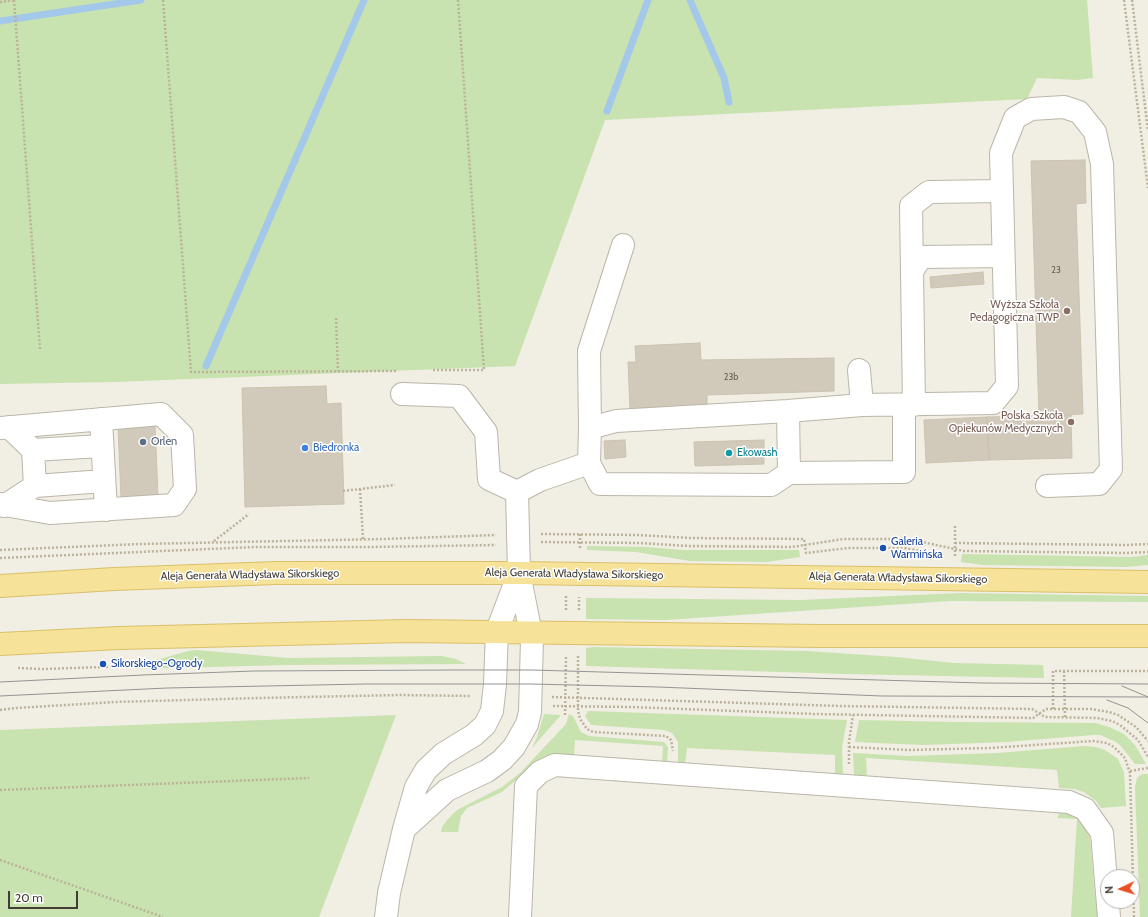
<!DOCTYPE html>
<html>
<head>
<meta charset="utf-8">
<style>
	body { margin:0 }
	#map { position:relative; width:1148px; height:917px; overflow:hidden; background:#f1eee4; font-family:Cabin,sans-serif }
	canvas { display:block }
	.north { position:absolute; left:1100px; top:869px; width:40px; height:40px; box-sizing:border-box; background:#fff; border:1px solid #b3b2ae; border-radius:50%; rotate:266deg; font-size:11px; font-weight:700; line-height:16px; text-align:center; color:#423e35 }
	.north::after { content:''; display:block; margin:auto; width:14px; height:18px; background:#e85023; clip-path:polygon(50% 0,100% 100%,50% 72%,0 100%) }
	.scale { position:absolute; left:8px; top:891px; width:70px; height:18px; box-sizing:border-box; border:2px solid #423e35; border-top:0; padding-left:5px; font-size:12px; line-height:14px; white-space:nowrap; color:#423e35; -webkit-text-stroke:3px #fff; paint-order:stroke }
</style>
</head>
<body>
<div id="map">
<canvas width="1148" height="917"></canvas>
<div class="north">N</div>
<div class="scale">20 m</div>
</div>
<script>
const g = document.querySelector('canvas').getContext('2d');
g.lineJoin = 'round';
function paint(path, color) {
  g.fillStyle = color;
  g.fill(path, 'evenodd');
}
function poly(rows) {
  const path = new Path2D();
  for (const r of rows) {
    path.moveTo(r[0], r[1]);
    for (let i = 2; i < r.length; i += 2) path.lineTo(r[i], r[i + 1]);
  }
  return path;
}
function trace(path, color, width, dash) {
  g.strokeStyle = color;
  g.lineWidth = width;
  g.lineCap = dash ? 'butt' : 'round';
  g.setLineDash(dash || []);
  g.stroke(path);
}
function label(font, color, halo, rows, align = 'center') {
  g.font = font + ' Cabin,sans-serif';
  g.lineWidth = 3;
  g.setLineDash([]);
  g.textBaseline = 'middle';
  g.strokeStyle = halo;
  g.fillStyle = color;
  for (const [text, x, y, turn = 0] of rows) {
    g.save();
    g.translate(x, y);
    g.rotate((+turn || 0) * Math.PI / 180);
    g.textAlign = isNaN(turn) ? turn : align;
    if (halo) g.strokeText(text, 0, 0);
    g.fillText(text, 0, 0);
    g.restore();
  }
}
const green = poly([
	[0,0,1087,0,1093,78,1077,80,1037,78,1027,99,605,120,515,366,116,382,0,384],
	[587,546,647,547,683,550,799,550,800,557,767,562,690,561,636,552,587,550],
	[962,554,1131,557,1148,555,1148,565,1126,567,983,565,961,562],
	[961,593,1148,596,1148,602,950,601,665,620,586,619,586,598,801,600],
	[593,647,807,651,896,657,954,663,1043,665,1044,678,845,674,586,666,586,648],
	[196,650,289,658,442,656,456,659,466,664,286,665,137,669,137,663,153,661,188,651],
	[588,711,847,720,842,747,843,775,835,774,835,755,687,748,685,764,678,764,678,742,672,733,664,730,591,725,585,716],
	[544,714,560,715,560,716,532,748,537,737],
	[569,714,573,716,581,732,589,736,664,742,668,747,667,763,662,763,663,746,575,740,574,757,532,766,502,792,467,808,461,816,458,832,441,832,442,827,448,819,457,810,502,787,520,773,566,724],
	[396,715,319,917,0,917,0,730],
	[859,720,954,722,1095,723,1109,727,1124,734,1135,745,1146,764,1135,764,1120,745,1114,741,1100,735,1093,735,1007,742,923,745,855,742],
	[1085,746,1096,747,1105,750,1118,759,1124,772,1126,806,1101,808,1096,801,1084,792,1074,789,1059,788,1057,770,866,758,867,775,854,776,853,753,909,756,997,753],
	[1142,774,1148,774,1148,917,1140,917,1135,787,1137,778],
	[1062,811,1071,812,1081,820,1090,838,1095,896,1099,917,1071,917,1077,819,1057,818,1060,812]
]);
const stream = poly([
	[690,0,724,78,729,102],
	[0,21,141,0],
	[607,111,648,0],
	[206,366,364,0]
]);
const building = poly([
	[1085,160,1086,203,1076,204,1083,414,1039,416,1031,161,1085,160],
	[983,272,984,284,931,288,930,277,983,272],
	[700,343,701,360,834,358,834,391,707,395,707,406,630,410,628,362,636,362,635,346,700,343],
	[326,386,327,404,341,403,344,504,245,507,242,388,326,386],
	[1071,415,1072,458,989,460,987,417,1071,415],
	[987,417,989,460,926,463,924,420,987,417],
	[155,424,158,496,121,498,118,426,155,424],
	[625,440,626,457,605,459,604,441,625,440],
	[764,440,764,464,695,466,694,442,764,440]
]);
const path = poly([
	[14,0,40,349],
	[163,0,191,372,396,371],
	[1124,0,1148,188],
	[1132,0,1148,131],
	[0,2,14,0],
	[336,318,338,371],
	[433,370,484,370,458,0],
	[360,489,363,539],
	[343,491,395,485],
	[541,534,638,535,690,538,804,539,806,553,848,548,904,548,938,554],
	[580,534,580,550],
	[214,541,249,514],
	[541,542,640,543,689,546,792,547,843,539,904,539,913,540,964,551,1126,553,1148,552],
	[955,543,1127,545,1148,544],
	[0,550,140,544,383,539,496,535],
	[955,556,955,525],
	[0,558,255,547,369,547,496,545],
	[566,610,566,595],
	[579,610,579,597],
	[578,656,578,710,580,719,587,729,593,732,666,736,671,740,673,751],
	[18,668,43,669,133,666],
	[1064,671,1065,717],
	[552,697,840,706,1032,709,1045,717,1097,718,1112,721,1120,725,1138,740,1148,757],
	[553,706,631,707,815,714,1033,718,1046,709,1091,709,1109,712,1118,715,1136,727,1148,741],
	[1053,709,1053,671,1148,671],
	[0,710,17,708,115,702,258,698,400,695,471,696],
	[565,715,566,655],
	[849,747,909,750,990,748,1093,741,1107,743,1114,747,1125,758,1130,773,1134,917],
	[849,764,849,742,853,715],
	[1130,771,1148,768],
	[0,790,309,778],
	[0,860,163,917]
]);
const minor = poly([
	[913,270,921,257,1003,256],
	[859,370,862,405],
	[402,394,459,396,486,432,489,479,517,492],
	[914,405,911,206,929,192,1002,191],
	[788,411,789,473,771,485,600,484,589,463,590,428,616,421,788,411,862,405,993,403,1007,386,1001,153,1015,118,1031,109,1064,107,1079,112,1095,132,1102,164,1111,469,1099,484,1047,486],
	[101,419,106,510],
	[0,428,161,414,182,435,185,489,174,505,50,513,0,504],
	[590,428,589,351,623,245],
	[33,450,102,446],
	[789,473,904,472,904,405],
	[35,486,104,481],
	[517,492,540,480,589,463],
	[4,506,35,486,33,450,9,427],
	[404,829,447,790,487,771,502,760,514,747,527,724,530,712,532,639,519,573,517,492],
	[386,917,389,893,404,829,416,787,426,770,443,754,474,735,485,725,492,711,495,684,497,631,519,573],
	[520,917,526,786,540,772,555,765,1069,802,1085,809,1102,833,1109,917]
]);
const major = poly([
	[0,586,114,579,276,573,519,573,1148,582],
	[0,644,119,638,406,631,821,636,1148,636]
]);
const tram = poly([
	[0,682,143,675,254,671,451,670,532,670,982,683,1148,684],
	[1122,686,1148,697],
	[0,696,167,688,365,684,531,684,658,687,882,696,1148,697],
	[1107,700,1128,708,1148,723]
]);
const markers = [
	[1067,311,4,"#8d6e63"],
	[1071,422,4,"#8d6e63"],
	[143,442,4,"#5c6f8a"],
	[305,448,4,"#3f7fe0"],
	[729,453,4,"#0f9aa8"],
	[883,548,4,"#1a4fb4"],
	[103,664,4,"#1a4fb4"]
];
const numberNames = [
	["23",1056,270],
	["23b",731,377]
];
const educationNames = [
	["Wyższa Szkoła",1059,305],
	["Pedagogiczna TWP",1059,318],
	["Polska Szkoła",1063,416],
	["Opiekunów Medycznych",1063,429]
];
const serviceNames = [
	["Orlen",151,442]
];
const shopNames = [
	["Biedronka",313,448]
];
const cultureNames = [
	["Ekowash",737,453]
];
const transitNames = [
	["Galeria",891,542],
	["Warmińska",891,555],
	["Sikorskiego-Ogrody",111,664]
];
const streetNames = [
	["Aleja Generała Władysława Sikorskiego",574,574,1],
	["Aleja Generała Władysława Sikorskiego",250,575,-1],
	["Aleja Generała Władysława Sikorskiego",898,578,1]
];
paint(green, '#c8e2b0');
trace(stream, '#a4c8e9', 7);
paint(building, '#d1cabb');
trace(building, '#cbc2af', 1);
trace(minor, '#bbb6a8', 24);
trace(major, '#d9c06a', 24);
trace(path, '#bcb29a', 2.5, [2, 2]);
trace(minor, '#fff', 22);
trace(major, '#f6e298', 22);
trace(tram, '#939393', 1);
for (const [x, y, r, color] of markers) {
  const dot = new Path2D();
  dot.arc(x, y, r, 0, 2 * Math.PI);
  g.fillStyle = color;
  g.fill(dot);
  trace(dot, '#fff', 1.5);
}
label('9px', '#666156', null, numberNames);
label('11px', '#785e54', '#fff', educationNames, 'right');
label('11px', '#4e5e75', '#fff', serviceNames, 'left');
label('11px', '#366cbe', '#fff', shopNames, 'left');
label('11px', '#0d838f', '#fff', cultureNames, 'left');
label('11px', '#164399', '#fff', transitNames, 'left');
label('11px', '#423e35', '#fff', streetNames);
</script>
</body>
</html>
